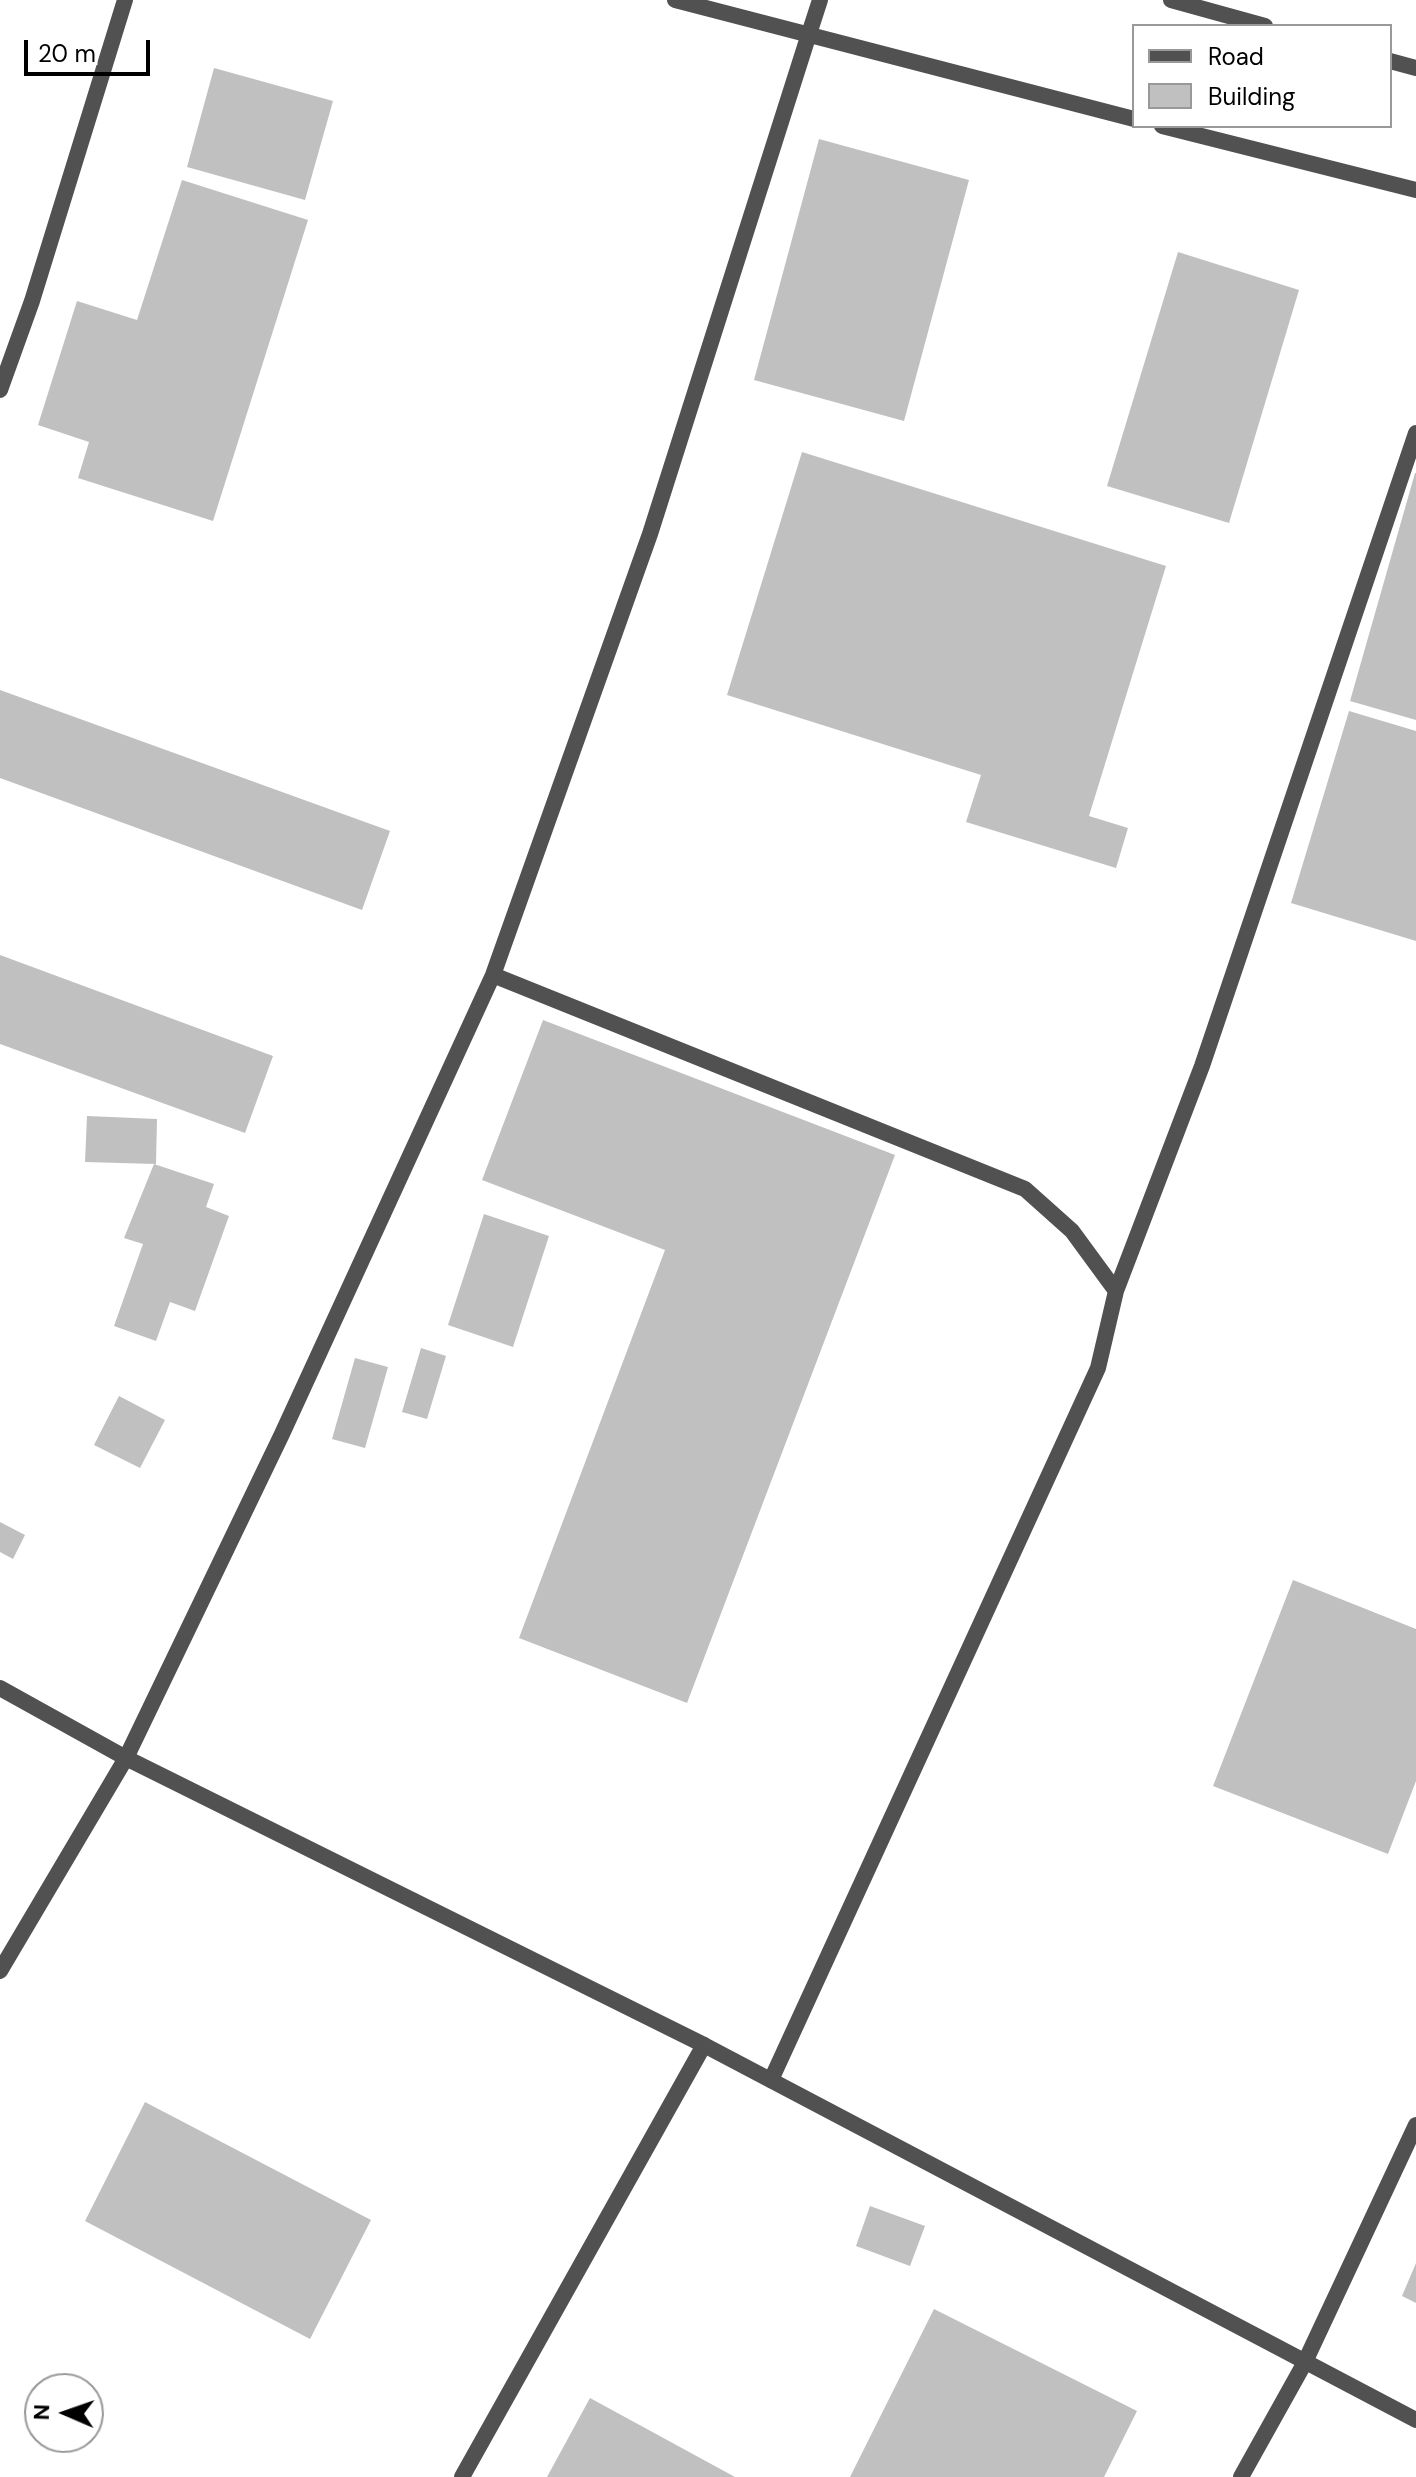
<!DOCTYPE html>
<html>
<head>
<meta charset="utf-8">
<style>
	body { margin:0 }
	#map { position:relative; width:1416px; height:2477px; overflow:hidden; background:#fff; font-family:"DM Sans",sans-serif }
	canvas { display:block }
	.legend { position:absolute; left:1132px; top:24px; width:260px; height:104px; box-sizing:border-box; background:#fff; border:2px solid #999; margin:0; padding:10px 14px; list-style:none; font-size:24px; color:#000 }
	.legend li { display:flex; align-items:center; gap:16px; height:40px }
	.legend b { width:40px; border:2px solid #999 }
	.north { position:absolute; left:24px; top:2373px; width:80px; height:80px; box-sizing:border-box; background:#fff; border:2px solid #999; border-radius:50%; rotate:272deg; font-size:22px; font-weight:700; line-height:32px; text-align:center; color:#000 }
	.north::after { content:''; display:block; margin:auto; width:28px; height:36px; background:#000; clip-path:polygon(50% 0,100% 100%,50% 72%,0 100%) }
	.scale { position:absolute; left:24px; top:40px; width:126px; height:36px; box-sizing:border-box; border:4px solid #000; border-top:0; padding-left:10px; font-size:24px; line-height:28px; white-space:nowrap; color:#000; -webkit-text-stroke:6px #fff; paint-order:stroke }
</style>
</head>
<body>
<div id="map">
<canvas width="1416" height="2477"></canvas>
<ul class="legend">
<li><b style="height:10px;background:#515151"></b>Road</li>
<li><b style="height:22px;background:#c0c0c0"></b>Building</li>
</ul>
<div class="north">N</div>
<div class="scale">20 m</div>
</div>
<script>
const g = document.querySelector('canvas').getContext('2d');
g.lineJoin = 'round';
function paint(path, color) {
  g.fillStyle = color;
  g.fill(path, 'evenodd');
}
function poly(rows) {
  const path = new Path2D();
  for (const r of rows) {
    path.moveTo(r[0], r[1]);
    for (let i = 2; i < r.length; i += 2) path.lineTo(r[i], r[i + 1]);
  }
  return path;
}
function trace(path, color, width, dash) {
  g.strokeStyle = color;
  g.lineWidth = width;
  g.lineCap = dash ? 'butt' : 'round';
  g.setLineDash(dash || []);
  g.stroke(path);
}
const building = poly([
	[214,68,333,101,305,200,187,167],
	[819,139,969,180,904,421,754,380],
	[182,180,308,220,213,521,78,478,89,442,38,425,77,301,137,320],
	[1178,252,1299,290,1229,523,1107,486],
	[802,452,1166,566,1089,816,1128,828,1116,868,966,822,981,775,727,695],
	[1415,473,1416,473,1416,720,1350,701],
	[0,690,390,831,362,910,0,778],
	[1349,711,1416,731,1416,941,1291,903],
	[0,955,273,1056,245,1133,0,1044],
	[543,1020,895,1155,687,1703,519,1638,665,1250,482,1180],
	[87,1116,157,1119,156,1164,85,1162],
	[154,1164,214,1184,206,1207,229,1216,195,1311,170,1302,156,1341,114,1326,143,1244,124,1238],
	[484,1214,549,1236,513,1347,448,1325],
	[421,1348,446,1356,427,1419,402,1412],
	[355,1358,388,1367,365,1448,332,1439],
	[119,1396,165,1420,140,1468,94,1445],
	[0,1522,25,1535,13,1559,0,1552],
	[1293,1580,1416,1629,1416,1781,1388,1854,1213,1786],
	[145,2102,371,2220,310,2339,85,2221],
	[870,2206,925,2226,910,2266,856,2246],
	[1416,2263,1416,2303,1402,2296],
	[934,2309,1137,2411,1104,2477,850,2477],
	[590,2398,735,2477,547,2477]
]);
const lane = poly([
	[0,390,32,301,125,0],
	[493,975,1025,1189,1072,1231,1116,1291],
	[0,1971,126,1758,282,1434,493,975,650,534,808,37],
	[771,2080,1098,1368,1116,1291,1202,1066,1416,433],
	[462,2477,704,2045],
	[1241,2477,1304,2364,1416,2125]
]);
const street = poly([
	[675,0,1134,119],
	[1171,0,1265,26],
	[808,37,820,0],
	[1390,61,1416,68],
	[1162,126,1416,190],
	[0,1688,126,1758,704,2045,1416,2420]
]);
paint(building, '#c0c0c0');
trace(lane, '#515151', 16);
trace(street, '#515151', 16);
</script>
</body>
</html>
